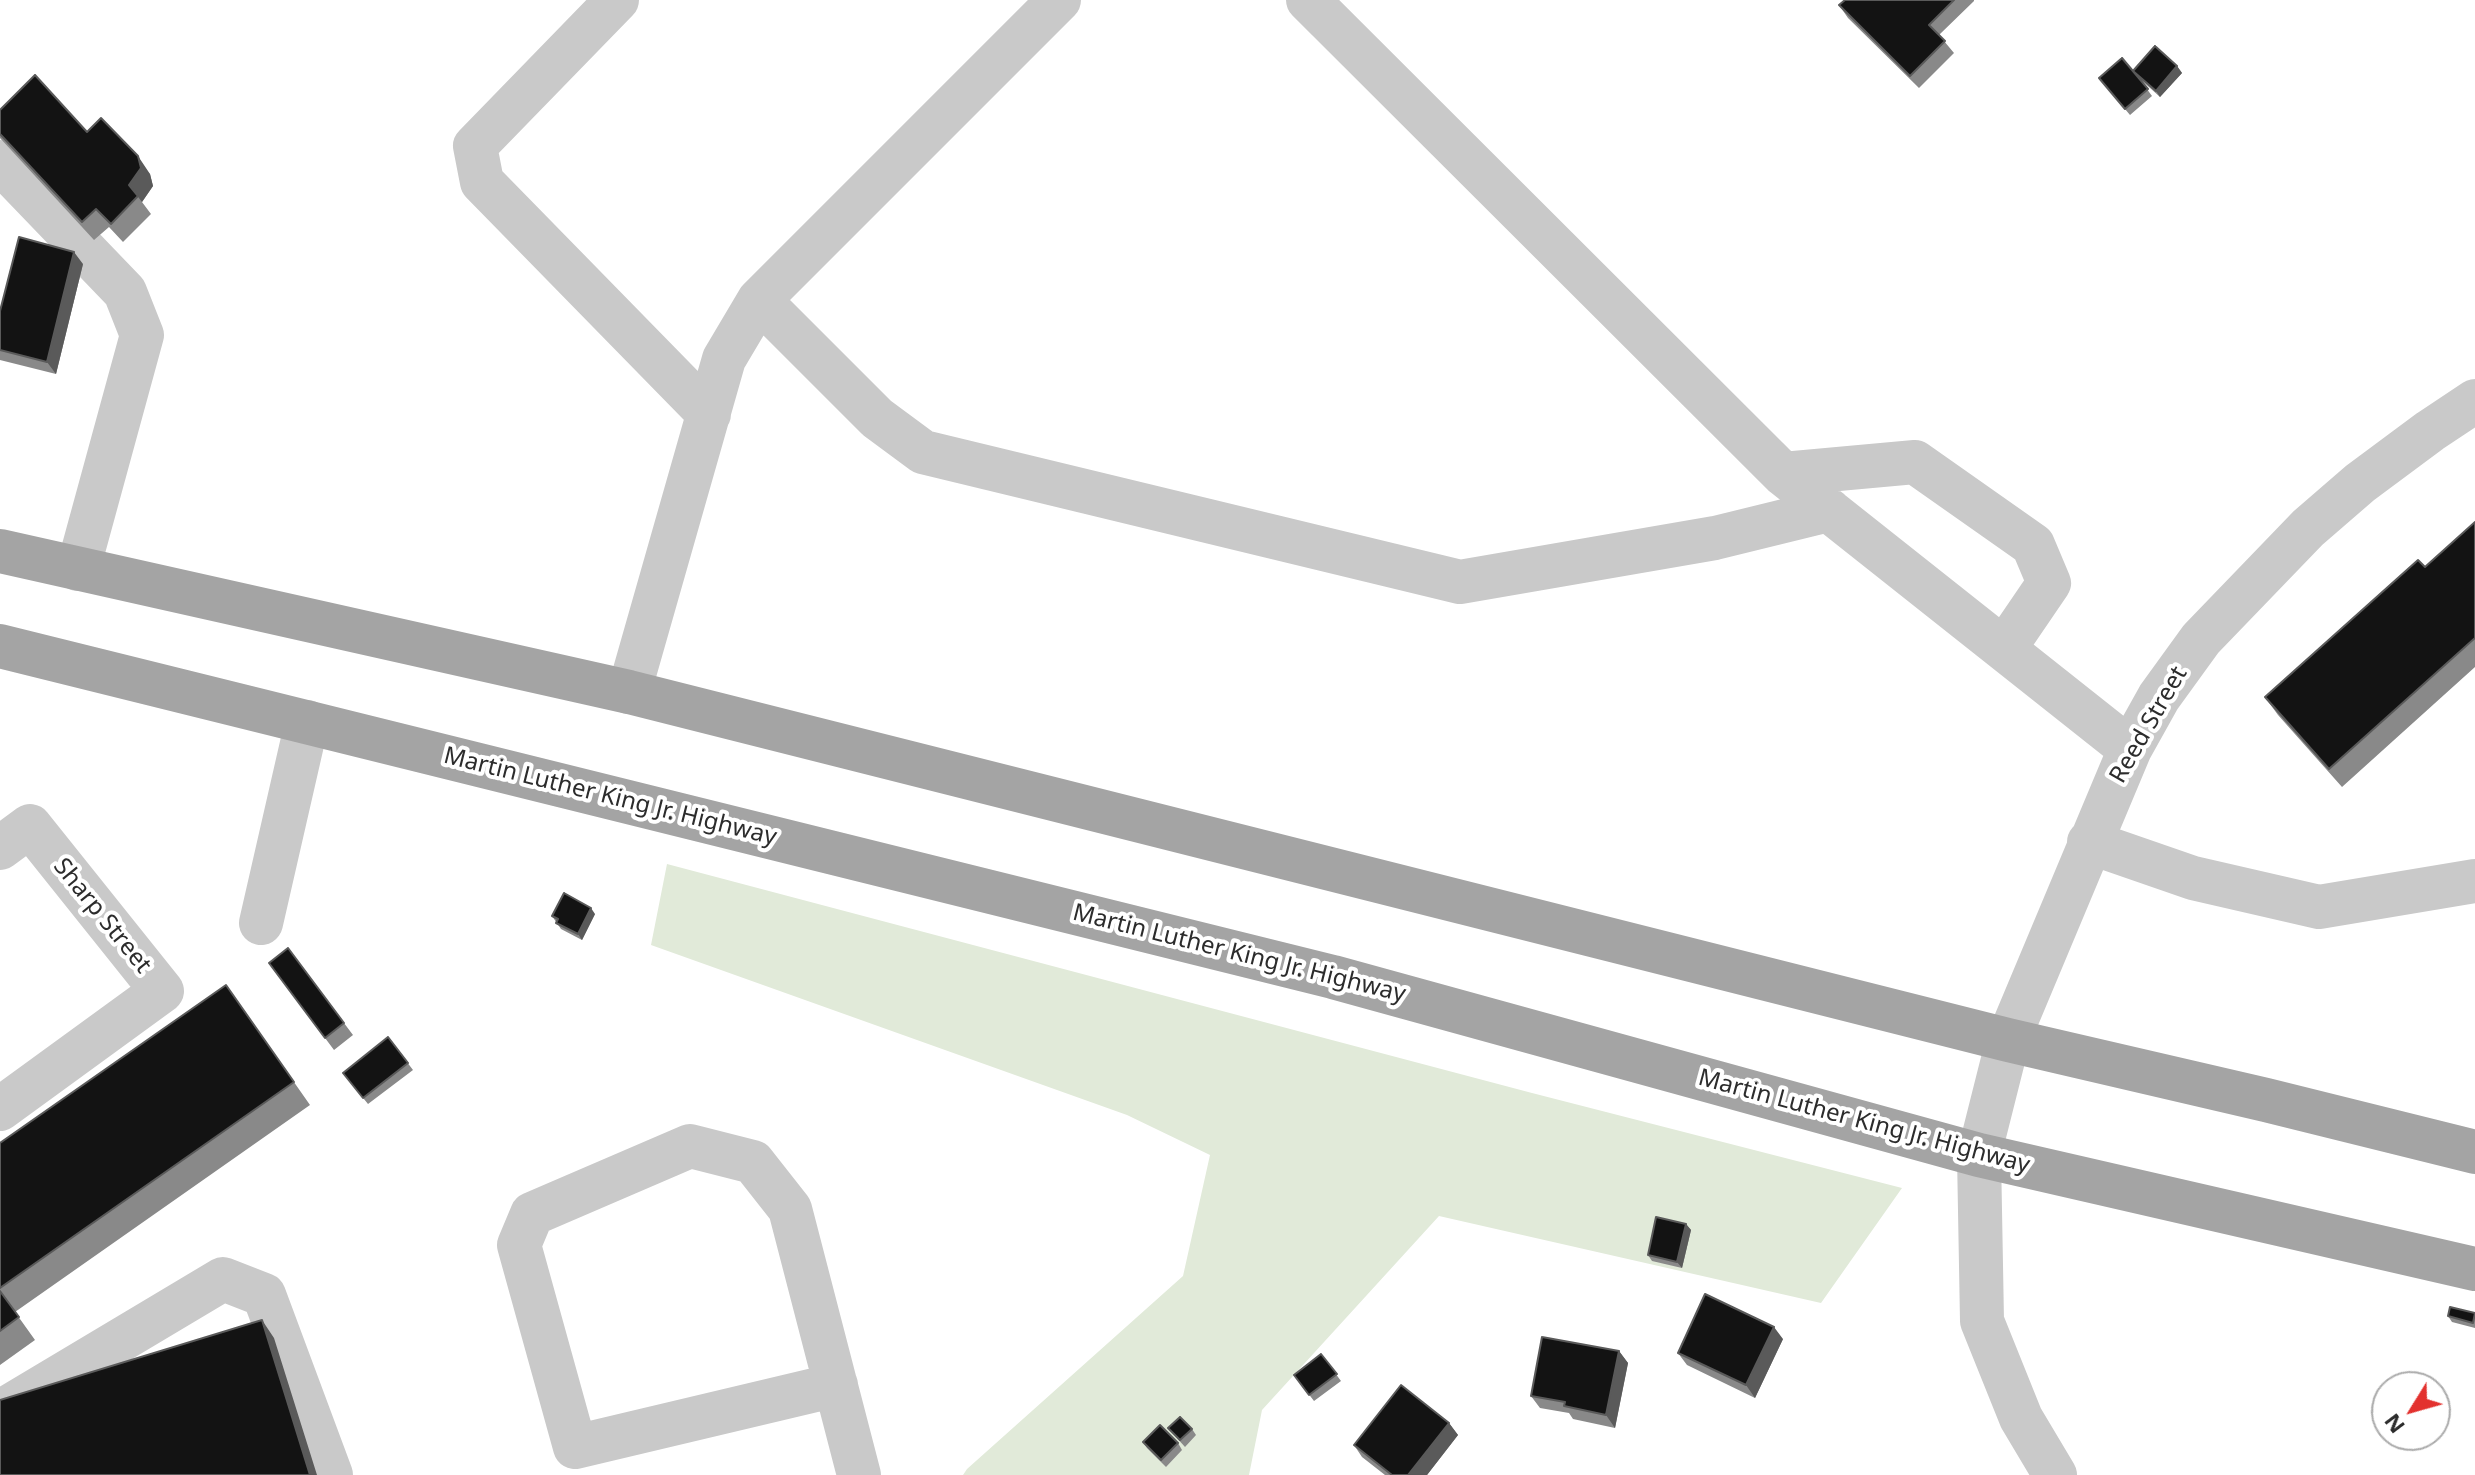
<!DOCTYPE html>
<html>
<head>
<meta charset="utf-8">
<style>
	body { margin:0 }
	#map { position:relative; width:2475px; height:1475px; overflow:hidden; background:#fff; font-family:"Noto Sans",sans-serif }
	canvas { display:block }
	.north { position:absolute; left:2371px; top:1371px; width:80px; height:80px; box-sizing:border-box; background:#fff; border:2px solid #ababab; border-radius:50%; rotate:233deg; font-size:22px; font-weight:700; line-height:32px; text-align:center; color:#2c2c2c }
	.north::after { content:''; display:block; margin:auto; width:28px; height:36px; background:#e3312e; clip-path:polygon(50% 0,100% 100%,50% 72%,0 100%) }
</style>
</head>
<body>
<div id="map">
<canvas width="2475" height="1475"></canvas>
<div class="north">N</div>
</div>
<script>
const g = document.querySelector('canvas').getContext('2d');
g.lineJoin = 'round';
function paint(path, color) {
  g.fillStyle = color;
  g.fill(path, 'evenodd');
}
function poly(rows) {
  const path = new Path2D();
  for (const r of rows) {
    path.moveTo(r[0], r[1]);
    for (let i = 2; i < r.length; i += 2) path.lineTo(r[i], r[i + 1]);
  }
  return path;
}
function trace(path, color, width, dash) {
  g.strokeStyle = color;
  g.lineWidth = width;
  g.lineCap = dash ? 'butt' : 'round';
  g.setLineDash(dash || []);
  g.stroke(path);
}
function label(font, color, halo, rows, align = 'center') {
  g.font = font + ' "Noto Sans",sans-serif';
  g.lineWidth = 8;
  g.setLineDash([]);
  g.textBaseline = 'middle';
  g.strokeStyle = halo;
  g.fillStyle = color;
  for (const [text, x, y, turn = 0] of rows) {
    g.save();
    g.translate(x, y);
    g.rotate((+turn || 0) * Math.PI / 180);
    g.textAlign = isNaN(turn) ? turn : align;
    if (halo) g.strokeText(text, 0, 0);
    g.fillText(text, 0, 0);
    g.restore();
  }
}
const green = poly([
	[667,864,1532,1093,1902,1188,1821,1303,1439,1216,1262,1410,1249,1475,963,1475,967,1469,1183,1276,1210,1155,1127,1115,651,945]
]);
const minor = poly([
	[617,0,475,146,482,182,709,414],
	[1308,0,1783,474,2130,749],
	[0,162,125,292,142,335,78,569],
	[759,300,877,418,923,452,1460,582,1715,538,1829,510],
	[1783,474,1915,462,2033,545,2049,583,2004,649],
	[629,692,724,359,759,300,1059,0],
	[2089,842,2193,878,2319,907,2475,881],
	[0,848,30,826,162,991,0,1109],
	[261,923,307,722],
	[836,1385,575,1447,519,1245,532,1214,690,1146,753,1162,790,1209,859,1475],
	[0,1412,223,1279,264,1295,331,1475],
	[2055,1475,2021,1418,1982,1321,1979,1155,2008,1040,2130,749,2159,697,2201,639,2308,528,2360,483,2430,431,2475,401]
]);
const major = poly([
	[0,551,629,692,2008,1040,2266,1100,2475,1152],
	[0,646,1333,977,1979,1155,2475,1269]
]);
const wall = poly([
	[1845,0,1974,0,1974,1,1939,35,1954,53,1919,88,1848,18,1839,5],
	[2177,66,2182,73,2160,97,2138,77,2152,96,2130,115,2099,78,2133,71],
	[0,110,87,132,150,174,153,186,142,202,151,214,123,242,109,227,94,240,0,138],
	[83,264,56,374,0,360,0,311],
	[2475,522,2475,667,2342,787,2278,715,2265,697,2425,567],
	[595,914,582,940,561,929,552,916],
	[278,975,344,1023,353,1035,334,1050],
	[226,985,310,1105,15,1312,35,1340,0,1365,0,1143],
	[388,1037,413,1070,368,1104,343,1073],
	[1686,1224,1691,1230,1682,1268,1652,1261,1648,1255],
	[2475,1313,2475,1328,2452,1322,2448,1316],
	[1783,1339,1755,1398,1687,1365,1678,1353],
	[1619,1351,1628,1363,1615,1428,1573,1419,1569,1413,1540,1408,1531,1396],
	[1321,1354,1341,1381,1314,1401,1294,1375],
	[1449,1423,1458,1435,1427,1475,1385,1475,1362,1457,1354,1445],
	[1168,1428,1192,1429,1196,1435,1185,1447],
	[1143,1442,1178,1443,1182,1450,1166,1467,1147,1448]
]);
const shadedWall = poly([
	[2177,66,2182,73,2160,97,2156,91],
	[138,156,150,174,153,186,142,202,129,185],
	[74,252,83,264,56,374,47,362],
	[591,908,595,914,582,940,578,934],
	[1686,1224,1691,1230,1682,1268,1677,1262],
	[262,1320,274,1338,317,1475,310,1475],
	[1774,1327,1783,1339,1755,1398,1746,1385],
	[1619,1351,1628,1363,1615,1428,1606,1415],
	[1449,1423,1458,1435,1427,1475,1408,1475]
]);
const building = poly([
	[1845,0,1954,0,1929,25,1945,41,1910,76,1839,5,1845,0],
	[2155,46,2177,66,2156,91,2133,71,2155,46],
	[2122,58,2148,89,2125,109,2099,78,2122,58],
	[35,75,87,132,101,118,138,156,141,168,129,185,138,196,111,224,96,209,82,222,0,134,0,110,35,75],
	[19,237,74,252,47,362,0,350,0,311,19,237],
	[2475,522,2475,638,2329,769,2265,697,2418,560,2425,567,2475,522],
	[564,893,591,908,578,934,556,923,558,919,552,916,564,893],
	[288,948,344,1023,325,1038,269,963,288,948],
	[226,985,294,1082,0,1288,0,1143,226,985],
	[388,1037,408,1063,363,1098,343,1073,388,1037],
	[1656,1217,1686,1224,1677,1262,1648,1255,1656,1217],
	[0,1291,19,1317,0,1331,0,1291],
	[1705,1294,1774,1327,1746,1385,1678,1353,1705,1294],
	[2450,1307,2475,1313,2473,1323,2448,1316,2450,1307],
	[262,1320,310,1475,0,1475,0,1400,262,1320],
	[1542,1337,1619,1351,1606,1415,1564,1406,1565,1402,1531,1396,1542,1337],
	[1321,1354,1337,1374,1309,1395,1294,1375,1321,1354],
	[1401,1385,1449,1423,1408,1475,1392,1475,1354,1445,1401,1385],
	[1180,1417,1192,1429,1180,1440,1168,1428,1180,1417],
	[1160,1425,1178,1443,1161,1460,1143,1442,1160,1425]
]);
const streetNames = [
	["Reed Street",2149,725,-60],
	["Martin Luther King Jr. Highway",610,797,14],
	["Sharp Street",102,916,51],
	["Martin Luther King Jr. Highway",1239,954,14],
	["Martin Luther King Jr. Highway",1864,1122,15]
];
paint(green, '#e1ead9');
trace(minor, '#c9c9c9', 44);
trace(major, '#a4a4a4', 44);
paint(wall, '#898989');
paint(shadedWall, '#5a5a5a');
paint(building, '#131313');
trace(building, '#5a5a5a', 2);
label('24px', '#2c2c2c', '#fff', streetNames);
</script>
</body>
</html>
